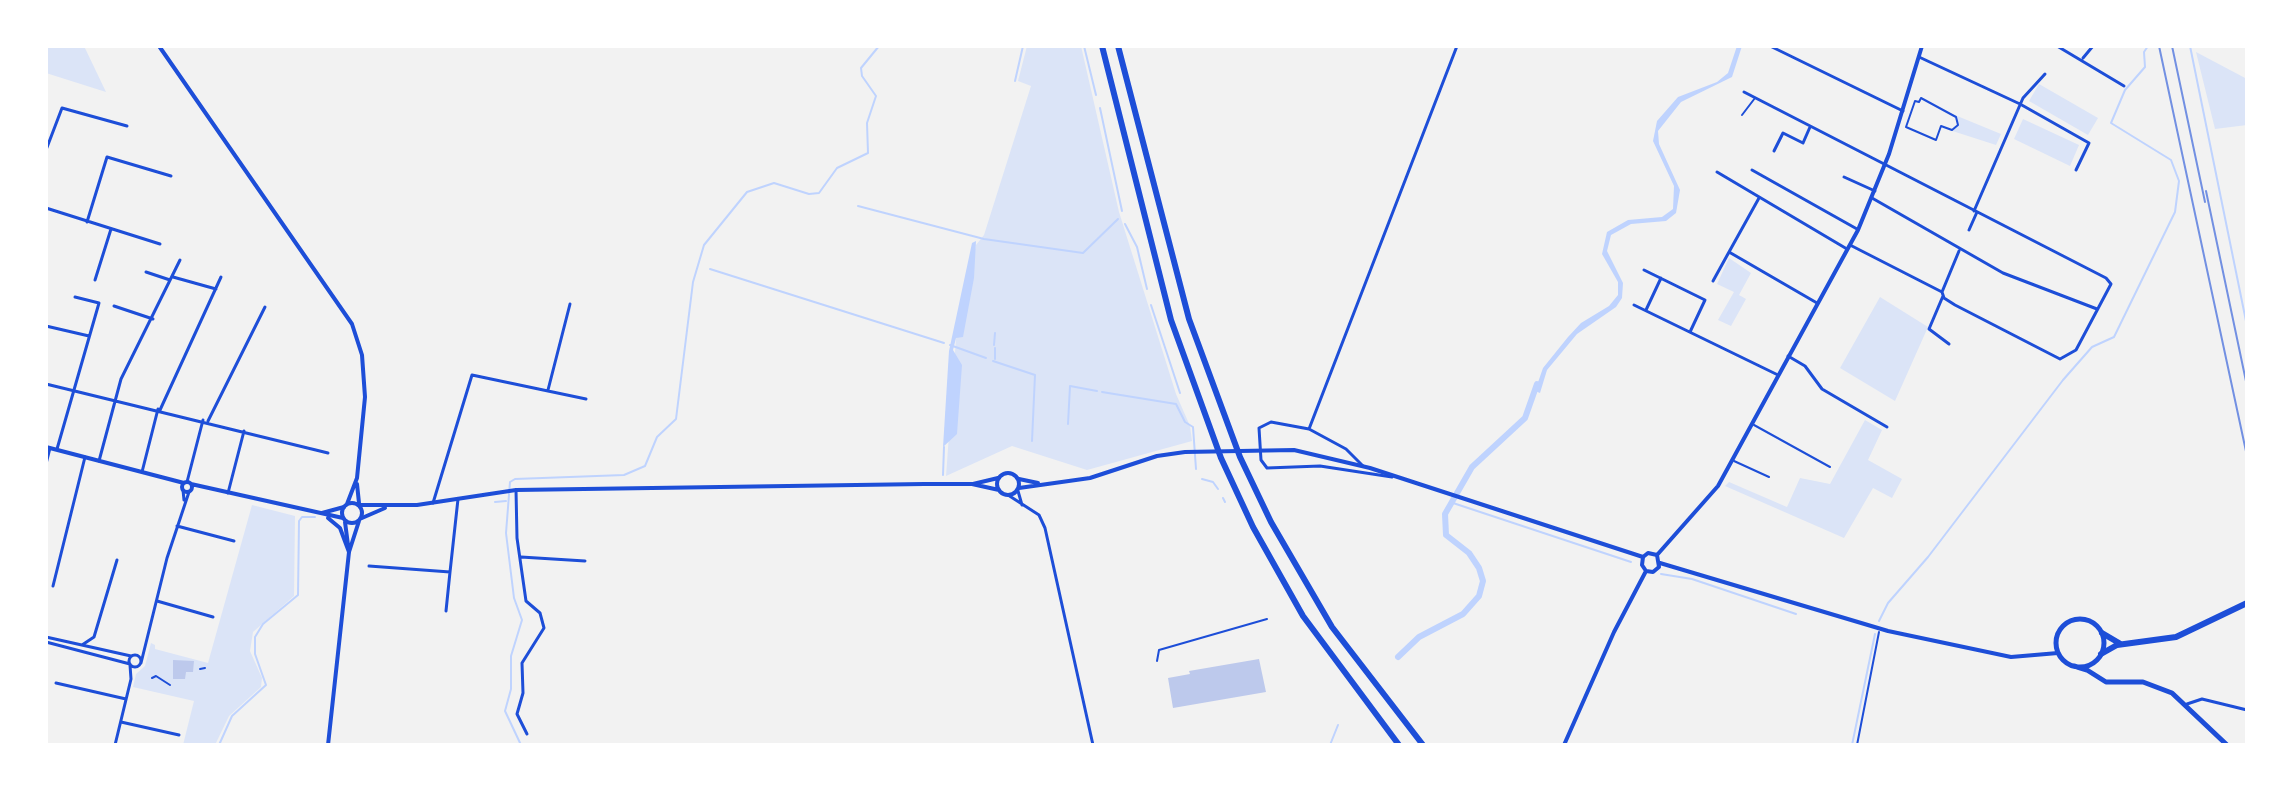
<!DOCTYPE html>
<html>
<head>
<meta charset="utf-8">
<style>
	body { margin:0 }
	#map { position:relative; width:2293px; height:791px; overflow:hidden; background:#f2f2f2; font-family:"Zilla Slab",serif }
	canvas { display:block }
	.frame { position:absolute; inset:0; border:48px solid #fff; pointer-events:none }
</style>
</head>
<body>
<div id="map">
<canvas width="2293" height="791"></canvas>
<div class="frame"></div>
</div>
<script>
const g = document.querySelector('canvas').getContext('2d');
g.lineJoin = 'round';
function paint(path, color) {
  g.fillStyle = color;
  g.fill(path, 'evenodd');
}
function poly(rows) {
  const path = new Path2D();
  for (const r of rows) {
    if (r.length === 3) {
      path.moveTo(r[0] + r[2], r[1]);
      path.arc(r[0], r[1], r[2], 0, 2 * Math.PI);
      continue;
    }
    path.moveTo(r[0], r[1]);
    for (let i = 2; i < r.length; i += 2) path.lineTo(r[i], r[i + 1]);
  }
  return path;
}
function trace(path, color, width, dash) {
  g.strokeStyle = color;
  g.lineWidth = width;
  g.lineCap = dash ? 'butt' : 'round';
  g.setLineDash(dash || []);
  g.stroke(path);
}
const green = poly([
	[46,46,84,46,106,92,46,73],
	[1027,46,1081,46,1119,212,1176,394,1190,426,1192,441,1087,470,1012,446,946,476,956,339,976,245,984,235,1031,86,1018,81],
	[2196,52,2247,79,2247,125,2215,129],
	[2039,84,2098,118,2088,135,2029,101],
	[1945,111,2001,134,1996,145,1940,127,1952,130,1958,125,1956,117],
	[2023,119,2079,145,2070,166,2014,139],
	[1729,258,1751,273,1739,295,1746,299,1731,326,1718,320,1734,292,1717,284],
	[1880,297,1928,327,1895,401,1840,368],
	[1865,420,1882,430,1868,460,1902,479,1892,498,1873,488,1844,538,1725,486,1729,482,1787,507,1800,478,1830,484],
	[252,505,295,516,294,596,253,632,250,651,262,678,261,687,229,716,215,745,183,745,194,701,133,687,136,674,145,666,151,643,155,645,155,649,208,663]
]);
const water = poly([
	[1737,46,1742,46,1732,77,1681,102,1658,131,1659,144,1680,190,1676,213,1666,221,1631,224,1611,235,1607,251,1623,283,1622,298,1616,307,1577,334,1547,370,1540,393,1535,391,1543,368,1568,337,1581,323,1609,306,1618,295,1618,282,1602,254,1607,232,1628,220,1662,217,1673,209,1674,186,1653,141,1657,121,1678,97,1717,82,1728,73],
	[976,241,974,278,963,337,956,338,953,350,962,365,957,434,943,447,949,351,972,243]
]);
const stream = poly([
	[1084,46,1096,95],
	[2190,46,2247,326],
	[1015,81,1023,46],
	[1100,108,1122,211],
	[858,206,984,239,1083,253,1118,219],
	[1125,224,1137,247,1147,289],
	[710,269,944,343],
	[1151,305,1180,393],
	[950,345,986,358],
	[994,345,995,333],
	[995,348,995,359],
	[993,361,1035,375,1032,441],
	[1102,392,1176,404,1185,422,1193,427,1196,469],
	[1068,424,1070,386,1097,391],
	[943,475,944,447],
	[1202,479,1213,482,1218,489],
	[1223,498,1225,502],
	[495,502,506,501],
	[1450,502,1631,562],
	[1661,574,1692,579,1796,614],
	[1879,621,1888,603,1928,557,2063,380,2092,347,2114,337,2175,212,2179,181,2171,160,2111,123,2125,90,2145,67,2144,52,2148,46],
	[219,745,232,716,266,685,255,654,255,637,263,624,298,595,299,521,302,517,315,517],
	[521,745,505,711,511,689,511,656,522,620,514,598,506,533,510,482,515,479,624,475,645,466,657,437,676,419,693,282,704,245,747,192,774,183,809,194,819,193,837,168,868,153,867,123,876,96,862,76,861,68,879,46],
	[1330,745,1338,725],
	[1852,745,1875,634]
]);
const canal = poly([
	[1398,657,1419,637,1463,614,1479,596,1483,581,1479,568,1469,553,1446,535,1445,514,1472,467,1525,418,1537,384]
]);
const building = poly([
	[1259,659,1266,692,1173,708,1168,678,1190,674,1189,671],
	[173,660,194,661,193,672,186,672,185,679,173,679]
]);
const path = poly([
	[1857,745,1879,632]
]);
const service = poly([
	[1742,115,1755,98],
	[1754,425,1830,467],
	[1734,461,1769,477],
	[1157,661,1159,650,1267,619]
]);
const pedestrian = poly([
	[1921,98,1956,117,1958,125,1952,130,1941,126,1936,140,1906,127,1915,101,1919,102,1921,98],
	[200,669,205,668],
	[152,678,156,676,170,685]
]);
const minor = poly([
	[1770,46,1903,111],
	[2057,46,2124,86],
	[1919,57,2020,104,2089,143,2076,170],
	[2083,58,2093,46],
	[1744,92,2106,278,2111,284,2076,350,2060,359,1955,305,1944,298,1942,292,1850,245],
	[46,150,62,108,127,126],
	[1774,151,1783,133,1803,143,1810,127],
	[1752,170,1857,229],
	[1717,172,1847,249],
	[1844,177,1875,191],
	[1759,198,1729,252,1817,303],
	[1872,198,2003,273,2097,309],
	[46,208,160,244],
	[1974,211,2023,98,2045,74],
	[87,222,107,157,171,176],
	[1969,230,1977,212],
	[1644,270,1705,300,1690,332],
	[146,272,170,280],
	[173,277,216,289],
	[95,280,111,229],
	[1713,281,1729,252],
	[1942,292,1959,251],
	[1943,296,1929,329,1949,344],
	[1634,305,1778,375],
	[114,306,153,319],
	[1646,310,1661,278],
	[46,326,89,336],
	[1788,356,1805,366,1822,389,1887,427],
	[46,384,328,453],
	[548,390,570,304],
	[160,410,221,277],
	[208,421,265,307],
	[1309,429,1457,46],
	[57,449,99,303,75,297],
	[99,461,121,379,180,260],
	[46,464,50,448],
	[1363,466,1346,449,1309,429,1271,422,1259,428,1261,460,1267,468,1320,466,1392,477],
	[142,472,158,409],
	[187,482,203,420],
	[183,490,184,500],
	[516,490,517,538,526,601,540,613,544,628,522,663,523,693,517,714,527,734],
	[1018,491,1022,505],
	[228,493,244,431],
	[1008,495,1039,515,1045,528,1093,745],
	[433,503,472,375,586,399],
	[177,526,234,541],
	[521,557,585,561],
	[369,566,450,572,458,499],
	[53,586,85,457],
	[157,601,213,617],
	[446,611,450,572],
	[46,637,131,656],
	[46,642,130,664],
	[82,645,94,637,117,560],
	[135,661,6],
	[141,663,167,558,189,492],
	[56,683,126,699],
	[2187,704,2202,699,2247,710],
	[121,722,179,735],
	[115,745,131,679,130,665]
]);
const tertiary = poly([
	[46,447,184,483],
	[1008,484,11],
	[1019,479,1038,483],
	[187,487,5],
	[191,484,343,518],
	[973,484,998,478],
	[1019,488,1090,478,1157,456,1185,452,1294,450,1370,468,1643,557],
	[359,505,417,505,516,490,924,484,972,484,999,490],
	[322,513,344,507],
	[328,518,340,528,349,552],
	[362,518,385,508]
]);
const secondary = poly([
	[159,46,352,324,362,355,365,397,357,478,347,504],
	[357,484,359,503],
	[352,513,10],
	[345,522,348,545],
	[1657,555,1718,486,1858,230,1889,154,1922,46],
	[1660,563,1888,631,2011,657,2058,653],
	[1646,571,1642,565,1643,557,1648,553,1657,555],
	[1646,571,1653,572,1659,567,1657,555],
	[328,745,349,552,359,521],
	[1564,745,1614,632,1646,571]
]);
const primary = poly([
	[2080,643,24],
	[2074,666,2087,670,2106,682,2143,682,2172,693,2227,745]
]);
const motorway = poly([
	[1102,46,1171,320,1221,458,1253,527,1303,616,1399,745],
	[1118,46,1189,319,1240,457,1271,522,1332,627,1423,745],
	[2102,633,2119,643],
	[2101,654,2117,645,2176,637,2247,603]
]);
const rail = poly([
	[2159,46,2247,456],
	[2172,46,2205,202],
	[2206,191,2247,386]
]);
paint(green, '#dbe4f7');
paint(water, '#bfd3fe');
trace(stream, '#bfd3fe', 2);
trace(canal, '#bfd3fe', 6);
paint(building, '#bdc9ec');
trace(path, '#1d4ed8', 2);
trace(service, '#1d4ed8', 2);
trace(pedestrian, '#1d4ed8', 2);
trace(minor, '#1d4ed8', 3);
trace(tertiary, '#1d4ed8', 4);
trace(secondary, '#1d4ed8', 4);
trace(primary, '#1d4ed8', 5);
trace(motorway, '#1d4ed8', 6);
trace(rail, '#7290e2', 2);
</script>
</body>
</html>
